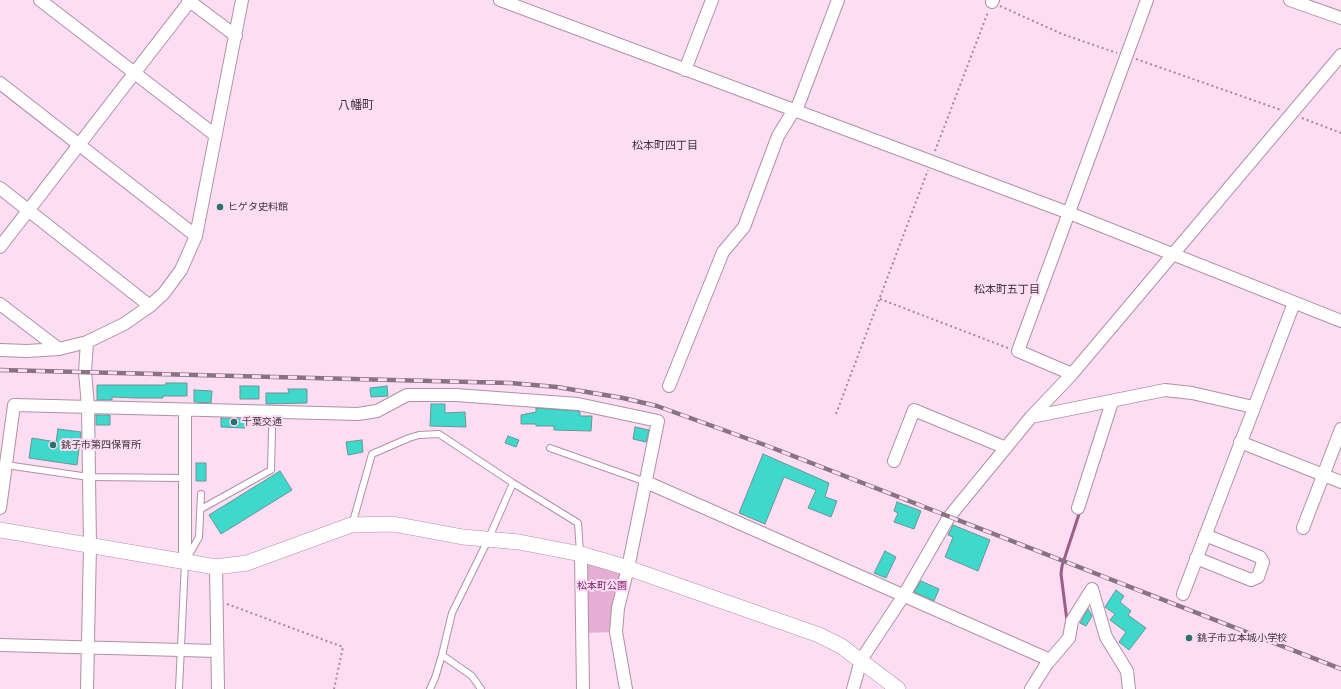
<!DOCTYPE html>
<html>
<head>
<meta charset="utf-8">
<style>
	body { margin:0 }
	canvas { display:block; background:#fdddf3 }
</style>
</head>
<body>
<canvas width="1341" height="689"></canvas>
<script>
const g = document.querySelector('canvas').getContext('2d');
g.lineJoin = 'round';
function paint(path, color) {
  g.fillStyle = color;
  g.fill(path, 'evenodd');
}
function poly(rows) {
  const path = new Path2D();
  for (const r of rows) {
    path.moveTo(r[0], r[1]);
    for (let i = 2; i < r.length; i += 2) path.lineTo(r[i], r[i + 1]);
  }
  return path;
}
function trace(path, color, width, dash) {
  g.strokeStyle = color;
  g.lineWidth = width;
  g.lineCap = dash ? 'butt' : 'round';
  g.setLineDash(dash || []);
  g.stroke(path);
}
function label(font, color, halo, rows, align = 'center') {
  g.font = font + ' "Fira Sans Condensed","Noto Sans JP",sans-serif';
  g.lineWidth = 4;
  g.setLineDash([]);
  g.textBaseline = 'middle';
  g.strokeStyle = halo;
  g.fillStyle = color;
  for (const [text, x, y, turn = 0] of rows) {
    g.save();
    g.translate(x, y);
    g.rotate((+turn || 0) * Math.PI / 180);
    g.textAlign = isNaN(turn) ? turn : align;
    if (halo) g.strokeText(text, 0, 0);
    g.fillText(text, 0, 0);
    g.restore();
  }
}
const green = poly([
	[588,563,622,573,614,632,586,633,584,575]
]);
const stream = poly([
	[1067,621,1061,574,1062,566,1080,511]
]);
const building = poly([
	[166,383,187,383,187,396,163,396,163,398,136,398,112,397,112,400,97,400,97,385,166,385,166,383],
	[240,386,259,386,259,399,240,399,240,386],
	[387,386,388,396,371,397,370,388,387,386],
	[288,389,307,389,307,403,266,404,266,393,289,393,288,389],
	[194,390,212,391,211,403,194,402,194,390],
	[431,404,445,404,445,413,465,412,466,427,430,426,431,404],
	[536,408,577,411,580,412,580,416,592,416,591,431,554,430,554,426,536,426,536,424,521,424,521,415,536,412,536,408],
	[96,415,110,415,110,425,96,425,96,415],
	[221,418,246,419,245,428,221,427,221,418],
	[635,427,649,430,646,442,633,439,635,427],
	[58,429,81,432,77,465,29,458,32,438,56,442,58,429],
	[508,436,519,440,516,447,505,443,508,436],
	[362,440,363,452,348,455,346,442,362,440],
	[763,454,829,483,825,497,837,501,831,517,808,508,816,490,784,477,765,524,739,513,763,454],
	[196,463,206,463,206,481,196,481,196,463],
	[280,471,292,490,221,534,209,515,280,471],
	[897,502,921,511,914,529,894,522,898,513,894,511,897,502],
	[953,525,990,540,978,571,945,557,953,537,948,535,953,525],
	[885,551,896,557,886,578,874,573,885,551],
	[921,581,939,589,934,601,914,592,921,581],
	[1116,590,1124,596,1120,602,1131,611,1128,615,1146,628,1129,650,1119,642,1126,632,1110,620,1115,614,1105,607,1116,590],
	[1088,609,1092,616,1086,626,1080,623,1088,609]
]);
const path = poly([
	[1000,6,1062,34,1117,53],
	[1136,59,1281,110],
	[1302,118,1341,133],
	[935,151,988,12],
	[880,299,1008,348],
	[836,414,928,170],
	[227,604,343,647,334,689]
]);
const service = poly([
	[550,448,646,482],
	[6,465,89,477,184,478],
	[201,509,271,470,272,429],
	[352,525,372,454,409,438,419,435,439,434,513,483,578,523,580,553],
	[442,655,472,676,481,689],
	[179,689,185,562,199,537,201,494],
	[430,689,435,678,442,655,452,613,488,540,513,483]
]);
const minor = poly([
	[40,0,215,135],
	[188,0,236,36],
	[500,0,1069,213,1341,321],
	[1290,0,1341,18],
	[992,2,993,0],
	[685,70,712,0],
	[0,83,196,236],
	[796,111,838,0],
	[0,188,150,306],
	[0,247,190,1],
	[0,304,59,349],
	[0,350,27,351,59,349,87,342,124,324,150,306,164,293,181,270,196,236,242,0],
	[1072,374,1018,351,1147,0],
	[669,386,723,252,744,227,778,136,794,110],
	[185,410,185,562],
	[1031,417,1165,390,1192,393,1253,407],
	[1240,442,1341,482],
	[894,461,914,410,1006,448],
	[646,482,1050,660],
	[0,508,14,405,358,414,377,411,407,395,456,395,578,404,658,421,628,568,618,608,616,632,626,689],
	[1078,508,1112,402],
	[1303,528,1341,429],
	[581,554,583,689],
	[1196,558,1251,580,1258,577,1263,562,1260,557,1205,535],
	[216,567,218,689],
	[1183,594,1294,303],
	[0,645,217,651],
	[87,689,90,546,88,406,85,372,87,342],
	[853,689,861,660,904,595,949,517,1031,417,1072,374,1341,55],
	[1031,689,1046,665,1069,638,1072,621,1092,589,1106,637,1127,671,1129,689]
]);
const tertiary = poly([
	[0,530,216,567,247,563,351,525,393,524,463,537,519,542,581,554,628,568,819,635,841,646,898,689]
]);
const rail = poly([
	[0,370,510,383,557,387,623,398,657,406,765,445,1341,669]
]);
const markers = [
	[220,207,4,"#29726c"],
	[234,422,4,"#29726c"],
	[53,445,4,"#29726c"],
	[1189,638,4,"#29726c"]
];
const poiNames = [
	["ヒゲタ史料館",228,207],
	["千葉交通",242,422],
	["銚子市第四保育所",61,445],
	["銚子市立本城小学校",1197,638]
];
const parkNames = [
	["松本町公園",602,586]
];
const neighbourhoodNames = [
	["松本町四丁目",665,146],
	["松本町五丁目",1007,290]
];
const quarterNames = [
	["八幡町",356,106]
];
paint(green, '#e5afd5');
trace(stream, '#9b5e8b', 3);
paint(building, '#3ed8cd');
trace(building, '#6d9591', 1);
trace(service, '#af91a5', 8);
trace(minor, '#af91a5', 14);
trace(tertiary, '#af91a5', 16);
trace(path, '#a18a9a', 2, [2, 3]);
trace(service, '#fff', 6);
trace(minor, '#fff', 12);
trace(tertiary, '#fff', 15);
trace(rail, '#877381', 4.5);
trace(rail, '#fdddf3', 3, [9]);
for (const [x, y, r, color] of markers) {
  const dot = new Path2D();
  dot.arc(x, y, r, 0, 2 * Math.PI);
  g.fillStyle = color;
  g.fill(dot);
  trace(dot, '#fdddf3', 1.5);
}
label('10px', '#41343d', '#fdddf3', poiNames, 'left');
label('10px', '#7c1b69', '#fdddf3', parkNames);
label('11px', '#41343d', '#fdddf3', neighbourhoodNames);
label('12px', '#41343d', '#fdddf3', quarterNames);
</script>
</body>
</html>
